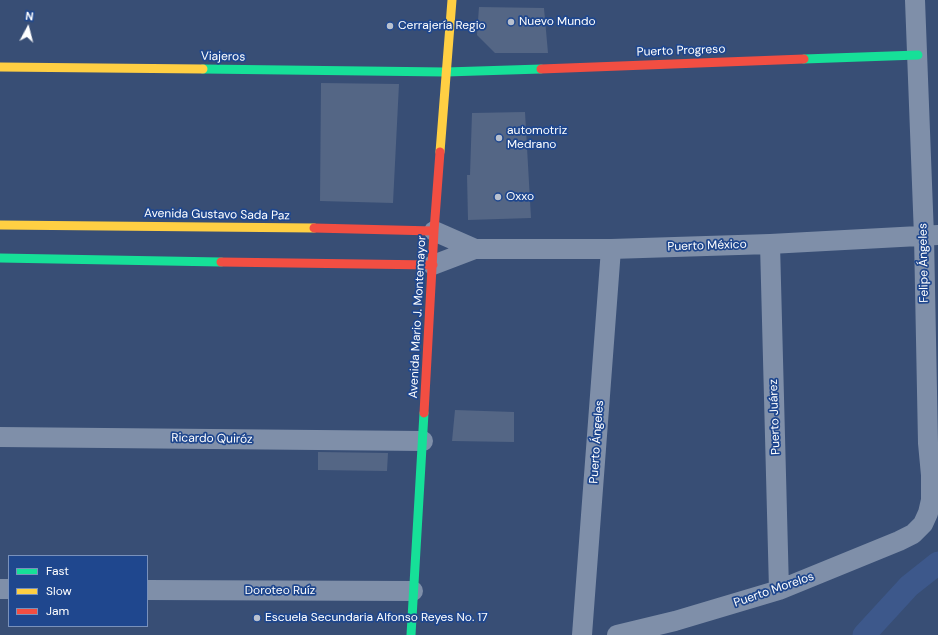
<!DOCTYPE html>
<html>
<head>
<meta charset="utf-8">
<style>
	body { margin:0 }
	#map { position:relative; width:938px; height:635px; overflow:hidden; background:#384e75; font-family:"DM Sans",sans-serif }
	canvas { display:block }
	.legend { position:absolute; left:8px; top:555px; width:140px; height:72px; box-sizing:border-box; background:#1f478e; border:1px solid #7991bb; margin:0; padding:5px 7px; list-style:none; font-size:12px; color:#fff }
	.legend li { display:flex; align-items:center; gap:8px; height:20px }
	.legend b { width:20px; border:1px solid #7991bb }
	.north { position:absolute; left:8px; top:8px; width:40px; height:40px; -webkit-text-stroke:3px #1f478e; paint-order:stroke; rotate:7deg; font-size:11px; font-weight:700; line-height:16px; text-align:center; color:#fff }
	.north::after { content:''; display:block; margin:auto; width:14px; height:18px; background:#fff; clip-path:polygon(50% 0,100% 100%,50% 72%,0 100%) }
</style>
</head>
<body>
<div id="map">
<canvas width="938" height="635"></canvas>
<ul class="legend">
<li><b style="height:5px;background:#16e098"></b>Fast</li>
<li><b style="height:5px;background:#ffcf43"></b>Slow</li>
<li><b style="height:5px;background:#f24e42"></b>Jam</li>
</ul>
<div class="north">N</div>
</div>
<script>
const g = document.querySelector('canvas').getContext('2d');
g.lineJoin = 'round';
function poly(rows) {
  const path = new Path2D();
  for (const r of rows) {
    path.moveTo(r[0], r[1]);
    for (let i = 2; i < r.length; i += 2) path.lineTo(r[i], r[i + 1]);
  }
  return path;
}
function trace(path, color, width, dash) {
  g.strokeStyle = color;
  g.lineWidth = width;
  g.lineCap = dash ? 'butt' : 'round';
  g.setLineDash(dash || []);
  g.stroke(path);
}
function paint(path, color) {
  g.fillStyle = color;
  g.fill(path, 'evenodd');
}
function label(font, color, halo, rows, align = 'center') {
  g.font = font + ' "DM Sans",sans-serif';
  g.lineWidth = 3.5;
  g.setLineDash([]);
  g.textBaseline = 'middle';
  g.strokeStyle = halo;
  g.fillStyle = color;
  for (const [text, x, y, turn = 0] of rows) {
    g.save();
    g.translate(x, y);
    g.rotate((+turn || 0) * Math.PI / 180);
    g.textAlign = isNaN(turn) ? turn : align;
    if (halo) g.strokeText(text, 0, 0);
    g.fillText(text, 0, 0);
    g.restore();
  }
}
const canal = poly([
	[864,635,909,586,938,563]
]);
const building = poly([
	[479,7,544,8,548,53,495,53,477,35],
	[321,83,399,84,393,203,320,201],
	[525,112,531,218,468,220,467,175,470,175,472,113],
	[455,410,514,412,514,442,452,441],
	[318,452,388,453,387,471,318,470]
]);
const street = poly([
	[434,231,475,249],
	[770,244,779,590],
	[433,265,475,249,611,249,770,244,938,235],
	[0,437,423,441],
	[0,589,9,589],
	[147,590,413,591],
	[582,635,611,249],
	[617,635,675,621,779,590,899,541,913,534,923,524,928,513,931,500,931,475,928,443,924,236,915,0]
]);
const fast = poly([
	[804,59,918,55],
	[203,69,446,72,541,69],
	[0,258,221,262],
	[411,635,424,413]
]);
const slow = poly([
	[0,67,203,69],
	[440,152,452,0],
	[0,225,314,228]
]);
const jam = poly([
	[541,69,804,59],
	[314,228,434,231],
	[221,262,433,265],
	[424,413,434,231,440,152]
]);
const markers = [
	[511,22,4,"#b9c1cf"],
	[390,26,4,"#b9c1cf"],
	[499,138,4,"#b9c1cf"],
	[498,197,4,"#b9c1cf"],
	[257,618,4,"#b9c1cf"]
];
const poiNames = [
	["Nuevo Mundo",519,22],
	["Cerrajería Regio",398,26],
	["automotriz",507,131],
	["Medrano",507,145],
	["Oxxo",506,197],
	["Escuela Secundaria Alfonso Reyes No. 17",265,618]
];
const streetNames = [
	["Puerto Progreso",681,51,-2],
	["Viajeros",223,57,1],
	["Avenida Gustavo Sada Paz",217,215,1],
	["Puerto México",707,246,-2],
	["Felipe Ángeles",924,263,-91],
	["Avenida Mario J. Montemayor",418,317,-87],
	["Puerto Juárez",775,417,-92],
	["Ricardo Quiróz",212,439,1],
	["Puerto Ángeles",597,442,-86],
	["Puerto Morelos",774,590,-19],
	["Doroteo Ruíz",280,591]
];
trace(canal, '#3d588b', 23);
paint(building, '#546685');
trace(street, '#7f8fa9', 20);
trace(fast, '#16e098', 9);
trace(slow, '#ffcf43', 9);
trace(jam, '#f24e42', 9);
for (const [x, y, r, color] of markers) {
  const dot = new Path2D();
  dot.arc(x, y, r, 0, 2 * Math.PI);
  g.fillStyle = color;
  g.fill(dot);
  trace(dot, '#1f478e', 1.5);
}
label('12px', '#fff', '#1f478e', poiNames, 'left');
label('12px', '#fff', '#1f478e', streetNames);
</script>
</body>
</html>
